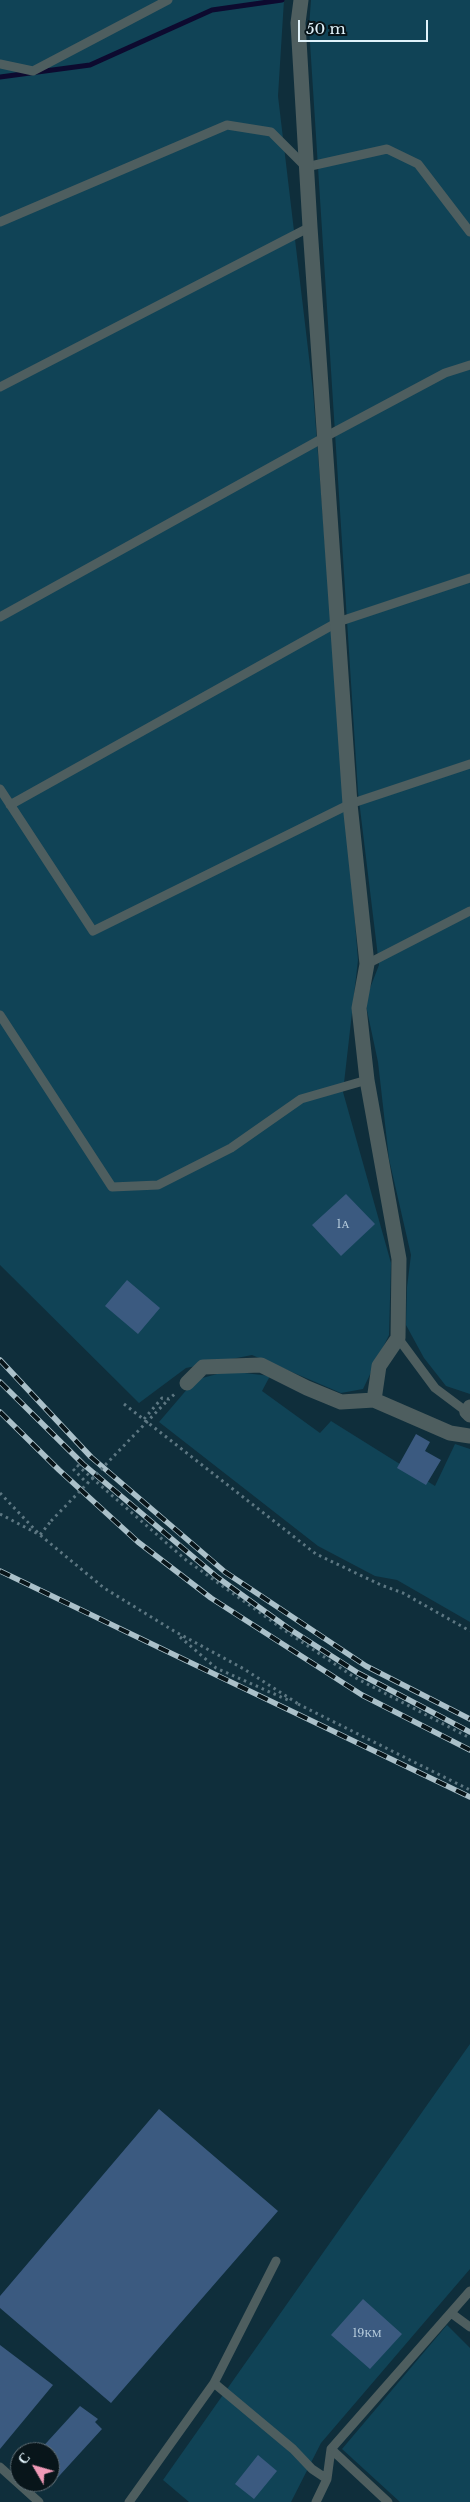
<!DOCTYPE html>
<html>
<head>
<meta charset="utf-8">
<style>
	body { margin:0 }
	#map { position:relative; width:470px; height:2502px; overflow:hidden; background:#0f2e3b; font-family:"Libre Baskerville",serif }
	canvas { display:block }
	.north { position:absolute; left:10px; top:2442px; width:50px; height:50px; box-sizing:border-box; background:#08151a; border:1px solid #5e6d74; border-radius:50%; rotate:308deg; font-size:14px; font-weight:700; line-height:20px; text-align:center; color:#e0f2fa }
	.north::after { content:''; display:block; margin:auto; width:18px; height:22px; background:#f09ab7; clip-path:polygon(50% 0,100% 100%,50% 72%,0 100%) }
	.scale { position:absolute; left:298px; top:20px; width:130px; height:22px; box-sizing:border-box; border:2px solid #e0f2fa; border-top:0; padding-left:6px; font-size:15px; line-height:18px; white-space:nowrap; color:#e0f2fa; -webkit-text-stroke:4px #08151a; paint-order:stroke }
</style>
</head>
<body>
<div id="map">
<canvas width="470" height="2502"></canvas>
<div class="north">С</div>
<div class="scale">50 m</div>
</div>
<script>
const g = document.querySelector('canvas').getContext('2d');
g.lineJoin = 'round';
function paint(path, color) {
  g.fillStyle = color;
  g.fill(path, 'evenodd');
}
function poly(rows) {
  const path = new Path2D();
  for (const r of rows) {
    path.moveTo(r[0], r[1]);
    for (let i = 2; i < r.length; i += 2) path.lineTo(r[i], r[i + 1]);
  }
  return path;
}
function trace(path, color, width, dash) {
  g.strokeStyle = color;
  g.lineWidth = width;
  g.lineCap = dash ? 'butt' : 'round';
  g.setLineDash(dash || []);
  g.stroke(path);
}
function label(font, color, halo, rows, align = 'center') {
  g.font = font + ' "Libre Baskerville",serif';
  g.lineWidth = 5;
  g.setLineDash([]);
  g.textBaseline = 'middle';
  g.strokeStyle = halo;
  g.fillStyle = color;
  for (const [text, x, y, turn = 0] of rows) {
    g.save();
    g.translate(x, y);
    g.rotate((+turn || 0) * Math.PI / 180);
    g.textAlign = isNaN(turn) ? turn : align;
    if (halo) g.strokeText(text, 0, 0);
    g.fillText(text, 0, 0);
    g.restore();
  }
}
const green = poly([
	[0,0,284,0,278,96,313,391,358,960,343,1092,391,1263,389,1335,363,1389,341,1393,252,1355,186,1368,139,1403,0,1265],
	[311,0,470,0,470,1394,446,1386,424,1358,406,1325,407,1287,411,1255,389,1159,378,1062,365,1001,379,965,358,792,309,27],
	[228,1371,270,1376,262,1391,320,1433,331,1421,435,1486,455,1444,470,1449,470,1622,397,1580,375,1576,318,1546,159,1422,195,1380],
	[470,2044,470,2269,321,2443,291,2502,189,2502,163,2480],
	[447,2325,470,2348,470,2502,400,2502,342,2449]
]);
const stream = poly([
	[0,77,90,65,212,10,282,0]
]);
const building = poly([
	[346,1194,375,1224,341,1256,312,1225],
	[127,1280,160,1308,138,1334,105,1306],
	[416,1434,430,1442,425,1451,441,1460,426,1485,397,1468],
	[159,2109,278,2211,111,2403,0,2308,0,2296],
	[363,2299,402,2334,370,2369,331,2335],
	[0,2345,53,2385,0,2449],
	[80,2406,98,2419,95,2422,102,2429,50,2486,50,2452,38,2452],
	[258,2455,277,2471,254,2499,235,2484]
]);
const path = poly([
	[124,1404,316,1554,381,1585,403,1593,470,1631],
	[144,1419,162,1398,169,1399,177,1392],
	[77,1465,186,1560,287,1632,354,1677,470,1738],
	[73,1469,87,1483],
	[0,1493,40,1535,104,1588,174,1631,244,1669,300,1705],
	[0,1514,40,1535,51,1521],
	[180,1637,216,1668,290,1701],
	[298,1704,470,1790]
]);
const service = poly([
	[0,64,33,71,168,0],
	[0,222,227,125,271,132,306,167,387,149,418,164,470,232],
	[0,387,310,227],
	[0,617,325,437,445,373,470,365],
	[0,789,93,931,350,804,470,764],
	[10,805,338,622,470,578],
	[367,964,470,911],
	[0,1015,112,1187,158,1185,231,1148,301,1099,367,1080],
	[398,1338,435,1388,467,1412],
	[451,2313,470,2327],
	[214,2383,276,2261],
	[331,2449,388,2502],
	[0,2467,39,2502],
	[129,2502,214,2383,293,2449,312,2469,327,2479],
	[316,2502,327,2479,331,2449,470,2291]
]);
const minor = poly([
	[301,0,298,23,310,227,350,804,367,964,359,1008,367,1080,399,1259,398,1338,379,1366,374,1400],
	[187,1383,203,1367,261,1365,307,1388,341,1402,374,1400,450,1433,470,1436],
	[470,1407,467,1412,470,1415]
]);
const rail = poly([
	[0,1360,91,1457,225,1572,366,1666,470,1719],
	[0,1382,83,1464,217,1577,288,1628,358,1673,470,1732],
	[0,1412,59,1470,138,1542,211,1598,362,1695,470,1750],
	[0,1571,470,1797]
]);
const pathBridge = poly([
	[51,1521,169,1399]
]);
const numberNames = [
	["1А",343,1225],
	["19КМ",367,2334]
];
paint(green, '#104356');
trace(stream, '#0d0a2f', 5);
paint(building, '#3b5a80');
trace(path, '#5d7782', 3, [2.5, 4]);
trace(service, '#4e5e5f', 9);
trace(minor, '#4e5e5f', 15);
trace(rail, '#aac0c9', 5.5);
trace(rail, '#08151a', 4, [11]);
trace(pathBridge, '#5d7782', 3, [2.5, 4]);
label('11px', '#b7ccdc', null, numberNames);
</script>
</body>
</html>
